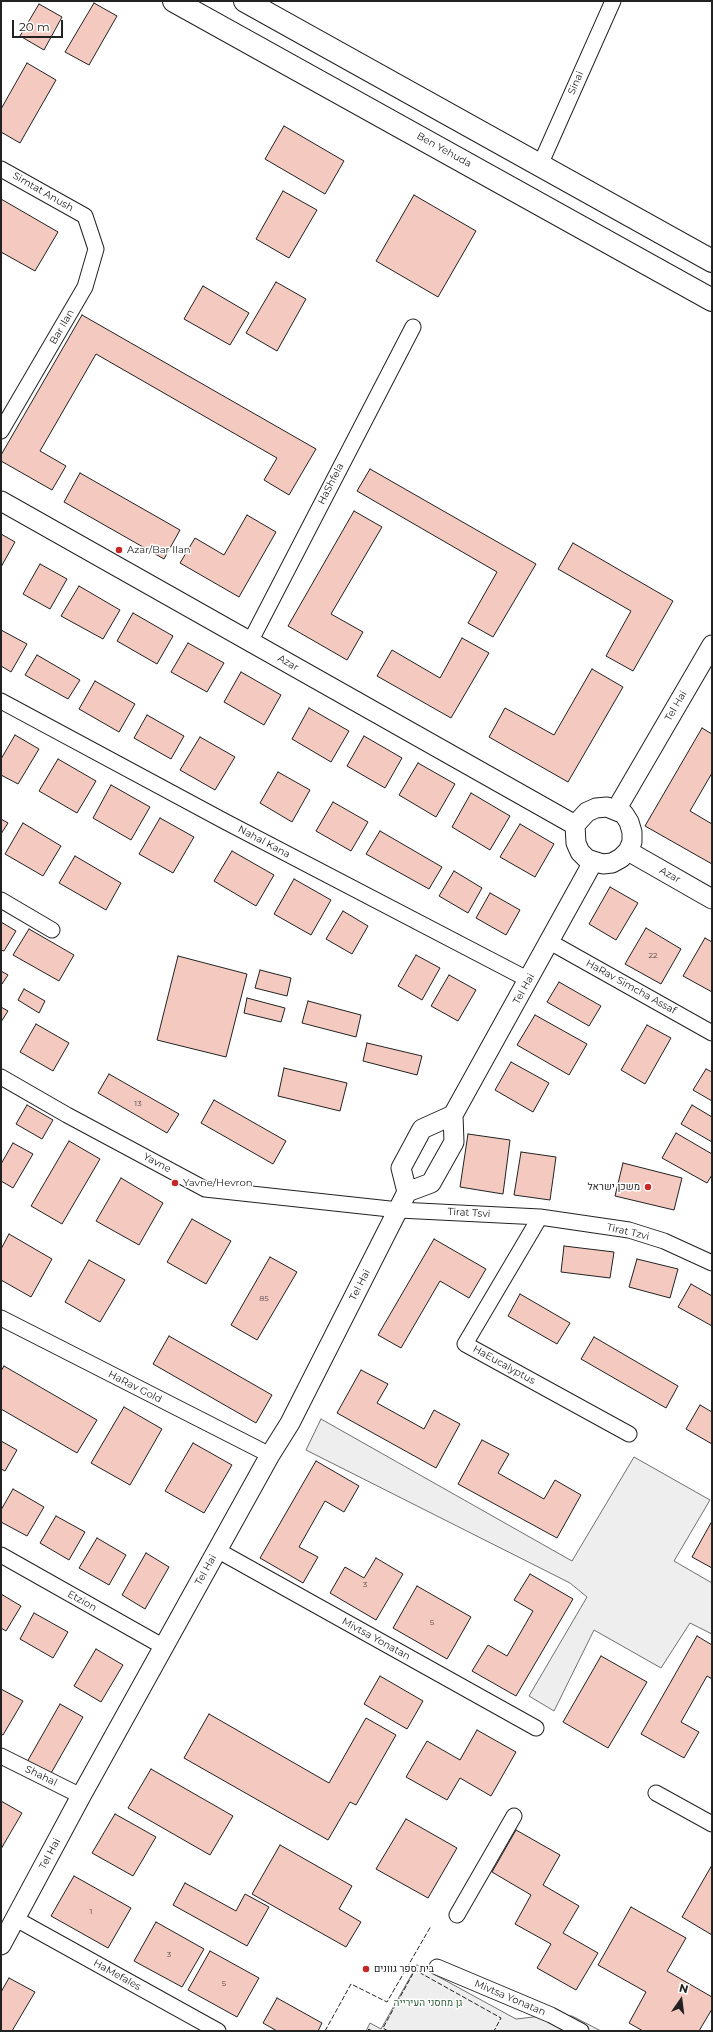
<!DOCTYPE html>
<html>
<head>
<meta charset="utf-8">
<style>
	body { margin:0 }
	#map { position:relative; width:713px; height:2032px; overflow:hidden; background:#fff; font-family:Montserrat,sans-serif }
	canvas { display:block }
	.frame { position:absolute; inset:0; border:2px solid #222; pointer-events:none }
	.north { position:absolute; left:661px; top:1980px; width:40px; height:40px; -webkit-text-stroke:3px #fff; paint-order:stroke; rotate:14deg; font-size:11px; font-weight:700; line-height:16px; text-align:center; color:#222 }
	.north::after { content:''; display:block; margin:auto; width:14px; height:18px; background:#222; clip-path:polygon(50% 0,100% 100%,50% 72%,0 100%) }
	.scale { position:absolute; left:12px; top:20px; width:51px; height:18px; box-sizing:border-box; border:2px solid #222; border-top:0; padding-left:5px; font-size:12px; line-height:14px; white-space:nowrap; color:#222; -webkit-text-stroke:3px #fff; paint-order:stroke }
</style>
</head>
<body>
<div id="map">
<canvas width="713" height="2032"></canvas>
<div class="frame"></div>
<div class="north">N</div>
<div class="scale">20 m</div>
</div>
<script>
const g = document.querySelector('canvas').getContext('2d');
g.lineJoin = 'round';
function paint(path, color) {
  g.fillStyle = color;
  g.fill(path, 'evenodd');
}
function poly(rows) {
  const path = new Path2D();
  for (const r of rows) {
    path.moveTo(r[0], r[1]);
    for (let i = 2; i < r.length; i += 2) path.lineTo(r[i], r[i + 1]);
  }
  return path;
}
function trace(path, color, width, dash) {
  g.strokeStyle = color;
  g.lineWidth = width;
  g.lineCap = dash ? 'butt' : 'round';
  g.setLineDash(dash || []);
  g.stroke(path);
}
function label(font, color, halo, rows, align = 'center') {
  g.font = font + ' Montserrat,Heebo,sans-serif';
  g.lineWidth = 3;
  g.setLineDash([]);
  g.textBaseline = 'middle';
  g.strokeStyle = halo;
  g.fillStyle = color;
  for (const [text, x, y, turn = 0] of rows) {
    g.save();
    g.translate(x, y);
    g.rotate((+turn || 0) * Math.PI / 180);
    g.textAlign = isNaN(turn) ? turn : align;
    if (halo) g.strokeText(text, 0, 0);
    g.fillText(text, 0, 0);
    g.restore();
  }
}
const green = poly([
	[321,1419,572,1561,634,1457,710,1500,674,1561,712,1583,712,1634,690,1623,661,1668,594,1630,554,1711,529,1696,587,1597,570,1583,306,1450,321,1419],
	[417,1965,516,2019,551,2015,572,2016,601,2031,366,2031,370,2023,381,2029,417,1965]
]);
const building = poly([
	[94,3,117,16,89,65,65,52,94,3],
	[39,4,62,17,44,50,20,36,39,4],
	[27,63,56,80,20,143,1,132,1,109,27,63],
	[284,126,344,161,325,194,265,159,284,126],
	[283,191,317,210,289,258,256,239,283,191],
	[414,195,476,231,438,297,376,261,414,195],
	[1,199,58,232,35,271,1,252,1,199],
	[276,282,306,299,277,351,246,333,276,282],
	[203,286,249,313,230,345,184,319,203,286],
	[82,315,316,449,289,495,264,480,277,458,96,354,40,451,66,466,52,490,1,461,1,455,82,315],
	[370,469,536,564,493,637,468,623,497,572,357,491,370,469],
	[80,473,180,530,164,559,64,502,80,473],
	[354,511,382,527,331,614,363,632,347,660,288,626,354,511],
	[247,515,276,532,239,597,180,563,195,538,224,555,247,515],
	[1,534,15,542,1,567,1,534],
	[573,543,673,601,633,671,606,656,631,611,558,569,573,543],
	[40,564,67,579,50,609,23,594,40,564],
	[79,586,120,610,103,639,61,616,79,586],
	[133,613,173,636,157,664,117,641,133,613],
	[1,630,27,644,11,672,1,666,1,630],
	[462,638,489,653,451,718,377,676,392,650,440,678,462,638],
	[188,643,224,663,207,692,171,672,188,643],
	[37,655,80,680,68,699,25,675,37,655],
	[592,669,623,687,568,782,489,737,505,708,554,735,592,669],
	[241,672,281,695,264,725,224,702,241,672],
	[95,681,135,704,119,732,79,709,95,681],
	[309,708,349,731,331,762,292,739,309,708],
	[147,715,184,736,171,759,134,738,147,715],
	[702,728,712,734,712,773,690,811,712,824,712,864,645,826,702,728],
	[15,735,39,749,18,784,1,775,1,759,15,735],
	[364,736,402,758,385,788,347,766,364,736],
	[200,737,235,757,215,790,180,770,200,737],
	[58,759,96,781,77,813,39,791,58,759],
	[418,763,455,784,436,817,399,795,418,763],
	[278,772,310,790,292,822,260,803,278,772],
	[111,785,150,807,131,840,93,818,111,785],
	[471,793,510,816,490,850,452,827,471,793],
	[333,802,368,822,351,851,316,831,333,802],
	[160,818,194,837,173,873,139,854,160,818],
	[1,819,8,823,1,834,1,819],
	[23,823,61,846,43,876,5,854,23,823],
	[520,824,554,844,535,877,500,857,520,824],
	[380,831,442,867,429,889,366,854,380,831],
	[232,851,274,875,256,906,214,881,232,851],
	[75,856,121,883,106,910,59,883,75,856],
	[454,871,482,888,468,913,439,896,454,871],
	[294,879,331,900,311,935,274,914,294,879],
	[610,887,638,903,616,940,589,924,610,887],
	[490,893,520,910,506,935,476,918,490,893],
	[343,911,368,926,352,954,326,939,343,911],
	[1,922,16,931,4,951,1,950,1,922],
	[646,928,681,949,661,984,625,964,646,928],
	[29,929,74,955,59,981,13,955,29,929],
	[705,938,712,942,712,992,683,976,705,938],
	[416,955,440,968,422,1000,398,986,416,955],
	[178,956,247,974,226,1057,157,1040,178,956],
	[260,970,291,978,287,996,255,988,260,970],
	[1,971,8,975,2,984,1,984,1,971],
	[449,975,476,990,458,1021,431,1006,449,975],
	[559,982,601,1006,589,1026,547,1002,559,982],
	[24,989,45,1001,39,1013,18,1000,24,989],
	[247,998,285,1008,281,1022,244,1013,247,998],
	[308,1001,361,1015,356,1037,302,1023,308,1001],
	[1,1007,8,1011,1,1022,1,1007],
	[535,1015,587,1044,569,1075,517,1045,535,1015],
	[36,1024,69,1043,53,1071,20,1052,36,1024],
	[647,1025,671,1038,645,1084,621,1070,647,1025],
	[367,1043,422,1056,417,1075,363,1061,367,1043],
	[511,1062,549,1083,533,1112,495,1090,511,1062],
	[284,1068,347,1083,340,1111,278,1096,284,1068],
	[706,1069,712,1072,712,1101,693,1090,706,1069],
	[109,1074,179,1114,167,1133,98,1093,109,1074],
	[214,1100,286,1141,273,1164,201,1123,214,1100],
	[27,1105,53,1120,42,1139,16,1124,27,1105],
	[692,1105,712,1117,712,1142,681,1124,692,1105],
	[676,1133,712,1154,712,1175,707,1183,662,1158,676,1133],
	[468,1134,510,1140,503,1194,460,1187,468,1134],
	[69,1141,100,1159,62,1224,31,1206,69,1141],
	[13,1143,33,1154,13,1188,1,1181,1,1164,13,1143],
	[521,1152,556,1157,550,1200,514,1195,521,1152],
	[623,1163,682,1178,674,1210,615,1196,623,1163],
	[121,1178,163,1203,139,1245,96,1221,121,1178],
	[192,1219,231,1241,206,1284,167,1262,192,1219],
	[9,1234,52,1259,31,1297,1,1280,1,1249,9,1234],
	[434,1239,486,1269,469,1298,440,1281,401,1348,378,1335,434,1239],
	[564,1246,614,1252,610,1278,561,1272,564,1246],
	[270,1257,297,1272,257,1340,231,1325,270,1257],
	[637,1259,678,1269,670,1298,629,1287,637,1259],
	[89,1260,125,1280,100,1322,65,1302,89,1260],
	[691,1284,712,1296,712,1326,678,1307,691,1284],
	[520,1294,570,1323,557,1344,508,1316,520,1294],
	[169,1336,272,1395,256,1423,153,1364,169,1336],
	[594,1337,678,1386,666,1408,581,1359,594,1337],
	[4,1366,97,1420,77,1453,1,1409,1,1371,4,1366],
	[361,1370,388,1384,377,1403,424,1429,434,1410,460,1424,436,1468,337,1413,361,1370],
	[700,1405,712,1412,712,1444,686,1429,700,1405],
	[124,1407,162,1429,130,1485,91,1463,124,1407],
	[482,1440,509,1454,498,1473,544,1499,555,1480,581,1495,557,1538,458,1484,482,1440],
	[1,1441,17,1450,5,1471,1,1469,1,1441],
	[193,1443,232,1465,204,1513,165,1491,193,1443],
	[316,1461,359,1486,344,1512,325,1501,299,1547,318,1557,303,1583,260,1558,316,1461],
	[13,1489,44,1507,27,1536,1,1522,1,1510,13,1489],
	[56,1516,85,1532,69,1560,40,1543,56,1516],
	[712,1521,712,1568,692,1557,712,1521],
	[97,1538,126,1555,109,1585,79,1568,97,1538],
	[146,1553,169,1567,145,1609,122,1595,146,1553],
	[376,1558,403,1574,376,1620,330,1593,345,1567,364,1578,376,1558],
	[530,1574,573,1599,516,1696,472,1671,488,1645,507,1656,533,1611,514,1600,530,1574],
	[417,1586,471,1617,447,1659,393,1628,417,1586],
	[1,1594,21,1606,6,1631,1,1628,1,1594],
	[34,1613,68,1632,53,1658,20,1639,34,1613],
	[697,1636,712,1645,712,1679,707,1676,681,1722,699,1732,684,1758,641,1734,697,1636],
	[96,1649,123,1665,101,1702,74,1686,96,1649],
	[601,1656,647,1682,608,1748,563,1722,601,1656],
	[380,1676,423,1701,407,1729,364,1704,380,1676],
	[1,1689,23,1701,3,1735,1,1734,1,1689],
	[60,1704,83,1717,50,1775,27,1762,60,1704],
	[209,1714,329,1783,366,1718,396,1735,356,1805,350,1802,328,1840,184,1758,209,1714],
	[477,1730,516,1752,491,1796,460,1778,447,1800,406,1777,427,1741,460,1760,477,1730],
	[151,1769,233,1816,210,1855,128,1808,151,1769],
	[1,1801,22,1813,1,1849,1,1801],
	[115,1814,156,1837,133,1876,92,1853,115,1814],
	[406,1819,457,1848,428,1898,376,1869,406,1819],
	[516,1830,560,1855,543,1885,579,1906,563,1933,598,1953,576,1990,537,1968,551,1944,515,1924,531,1895,492,1872,516,1830],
	[280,1845,352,1886,339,1909,361,1922,346,1947,252,1894,280,1845],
	[712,1865,712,1935,682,1917,712,1865],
	[74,1876,131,1908,108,1948,51,1916,74,1876],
	[185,1883,236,1911,245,1894,269,1907,247,1946,173,1905,185,1883],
	[631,1907,686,1938,667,1971,712,1997,712,2009,699,2031,643,2031,629,2023,646,1992,598,1965,631,1907],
	[156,1922,204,1949,182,1987,134,1961,156,1922],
	[210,1951,259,1978,237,2017,188,1990,210,1951],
	[9,1978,35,1992,12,2031,1,2031,1,1992,9,1978],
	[277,1998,322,2023,318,2031,277,2031,263,2023,277,1998]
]);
const minor = poly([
	[540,165,613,1],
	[1,169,85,216,96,249,85,287,1,431],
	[250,642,413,327],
	[1,701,226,822,529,980],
	[1,900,52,930],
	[550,942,712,1033],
	[1,1077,67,1115,205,1189,399,1210,540,1217,629,1230,664,1241,712,1263],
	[540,1217,465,1344,629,1434],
	[1,1318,270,1455],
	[217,1550,536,1728],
	[1,1555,164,1647],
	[1,1756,81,1796],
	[656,1793,712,1824],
	[457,1915,514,1816],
	[16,1919,218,2031],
	[437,1967,551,2015,581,2031]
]);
const tertiary = poly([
	[1,501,575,825],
	[607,807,624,814,629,822,632,832,632,842,628,851,621,858,612,863,603,864,587,859,580,852,576,843,575,825,587,812,596,808,607,807],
	[616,810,712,645],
	[628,851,712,899],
	[407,1192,401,1168,422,1129,453,1115],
	[1,1945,81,1796,270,1455,290,1423,407,1192,431,1183,454,1142,453,1115,593,862]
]);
const secondary = poly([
	[174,1,712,300],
	[245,1,712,261]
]);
const fence = poly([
	[325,2031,351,1984,387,2002,431,1926],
	[367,2031,369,2029,372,2031],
	[388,2031,383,2028,415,1970,501,2018,494,2031]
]);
const markers = [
	[119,550,4,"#c62828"],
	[175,1183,4,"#c62828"],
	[648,1187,4,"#c62828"],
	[366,1969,4,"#c62828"]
];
const numberNames = [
	["22",653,956],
	["13",138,1104],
	["85",264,1299],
	["3",365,1585],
	["5",432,1623],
	["1",91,1912],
	["3",169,1955],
	["5",224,1984]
];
const streetNames = [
	["Sinai",576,83,-66],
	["Ben Yehuda",444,150,29],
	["Simtat Anush",43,192,30],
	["Bar Ilan",62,327,-60],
	["HaShfela",331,484,-63],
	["Azar",288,663,30],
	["Tel Hai",676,706,-60],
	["Nahal Kana",264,842,28],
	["Azar",670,875,29],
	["HaRav Simcha Assaf",631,987,29],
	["Tel Hai",524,989,-61],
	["Yavne",157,1163,28],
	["Tirat Tsvi",469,1213,3],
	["Tirat Tzvi",628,1232,13],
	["Tel Hai",360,1285,-63],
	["HaEucalyptus",504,1365,29],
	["HaRav Gold",135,1387,27],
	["Tel Hai",206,1570,-61],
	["Etzion",82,1601,29],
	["Mivtsa Yonatan",376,1639,29],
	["Shahal",41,1776,26],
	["Tel Hai",50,1854,-62],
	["HaMefales",117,1975,29],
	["Mivtsa Yonatan",510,1998,23]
];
const poiNames = [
	["Azar/Bar Ilan",127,550],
	["Yavne/Hevron",183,1183],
	["משכן ישראל",640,1187,"right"],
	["בית ספר גוונים",374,1969]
];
const parkNames = [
	["גן מחסני העירייה",428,2003]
];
paint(green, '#eee');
trace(green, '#6f6f6f', 1);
paint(building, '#f3c9c0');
trace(building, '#222', 1);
trace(minor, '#222', 17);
trace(tertiary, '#222', 21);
trace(secondary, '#222', 24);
trace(minor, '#fff', 15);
trace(tertiary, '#fff', 19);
trace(secondary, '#fff', 22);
trace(fence, '#222', 1, [5, 2]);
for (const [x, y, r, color] of markers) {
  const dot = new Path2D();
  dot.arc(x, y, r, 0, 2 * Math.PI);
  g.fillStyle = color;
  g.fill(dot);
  trace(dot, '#fff', 1.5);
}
label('8px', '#564c4a', null, numberNames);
label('10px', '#222', '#fff', streetNames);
label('10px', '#222', '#fff', poiNames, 'left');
label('10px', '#2f5e38', '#fff', parkNames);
</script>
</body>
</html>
